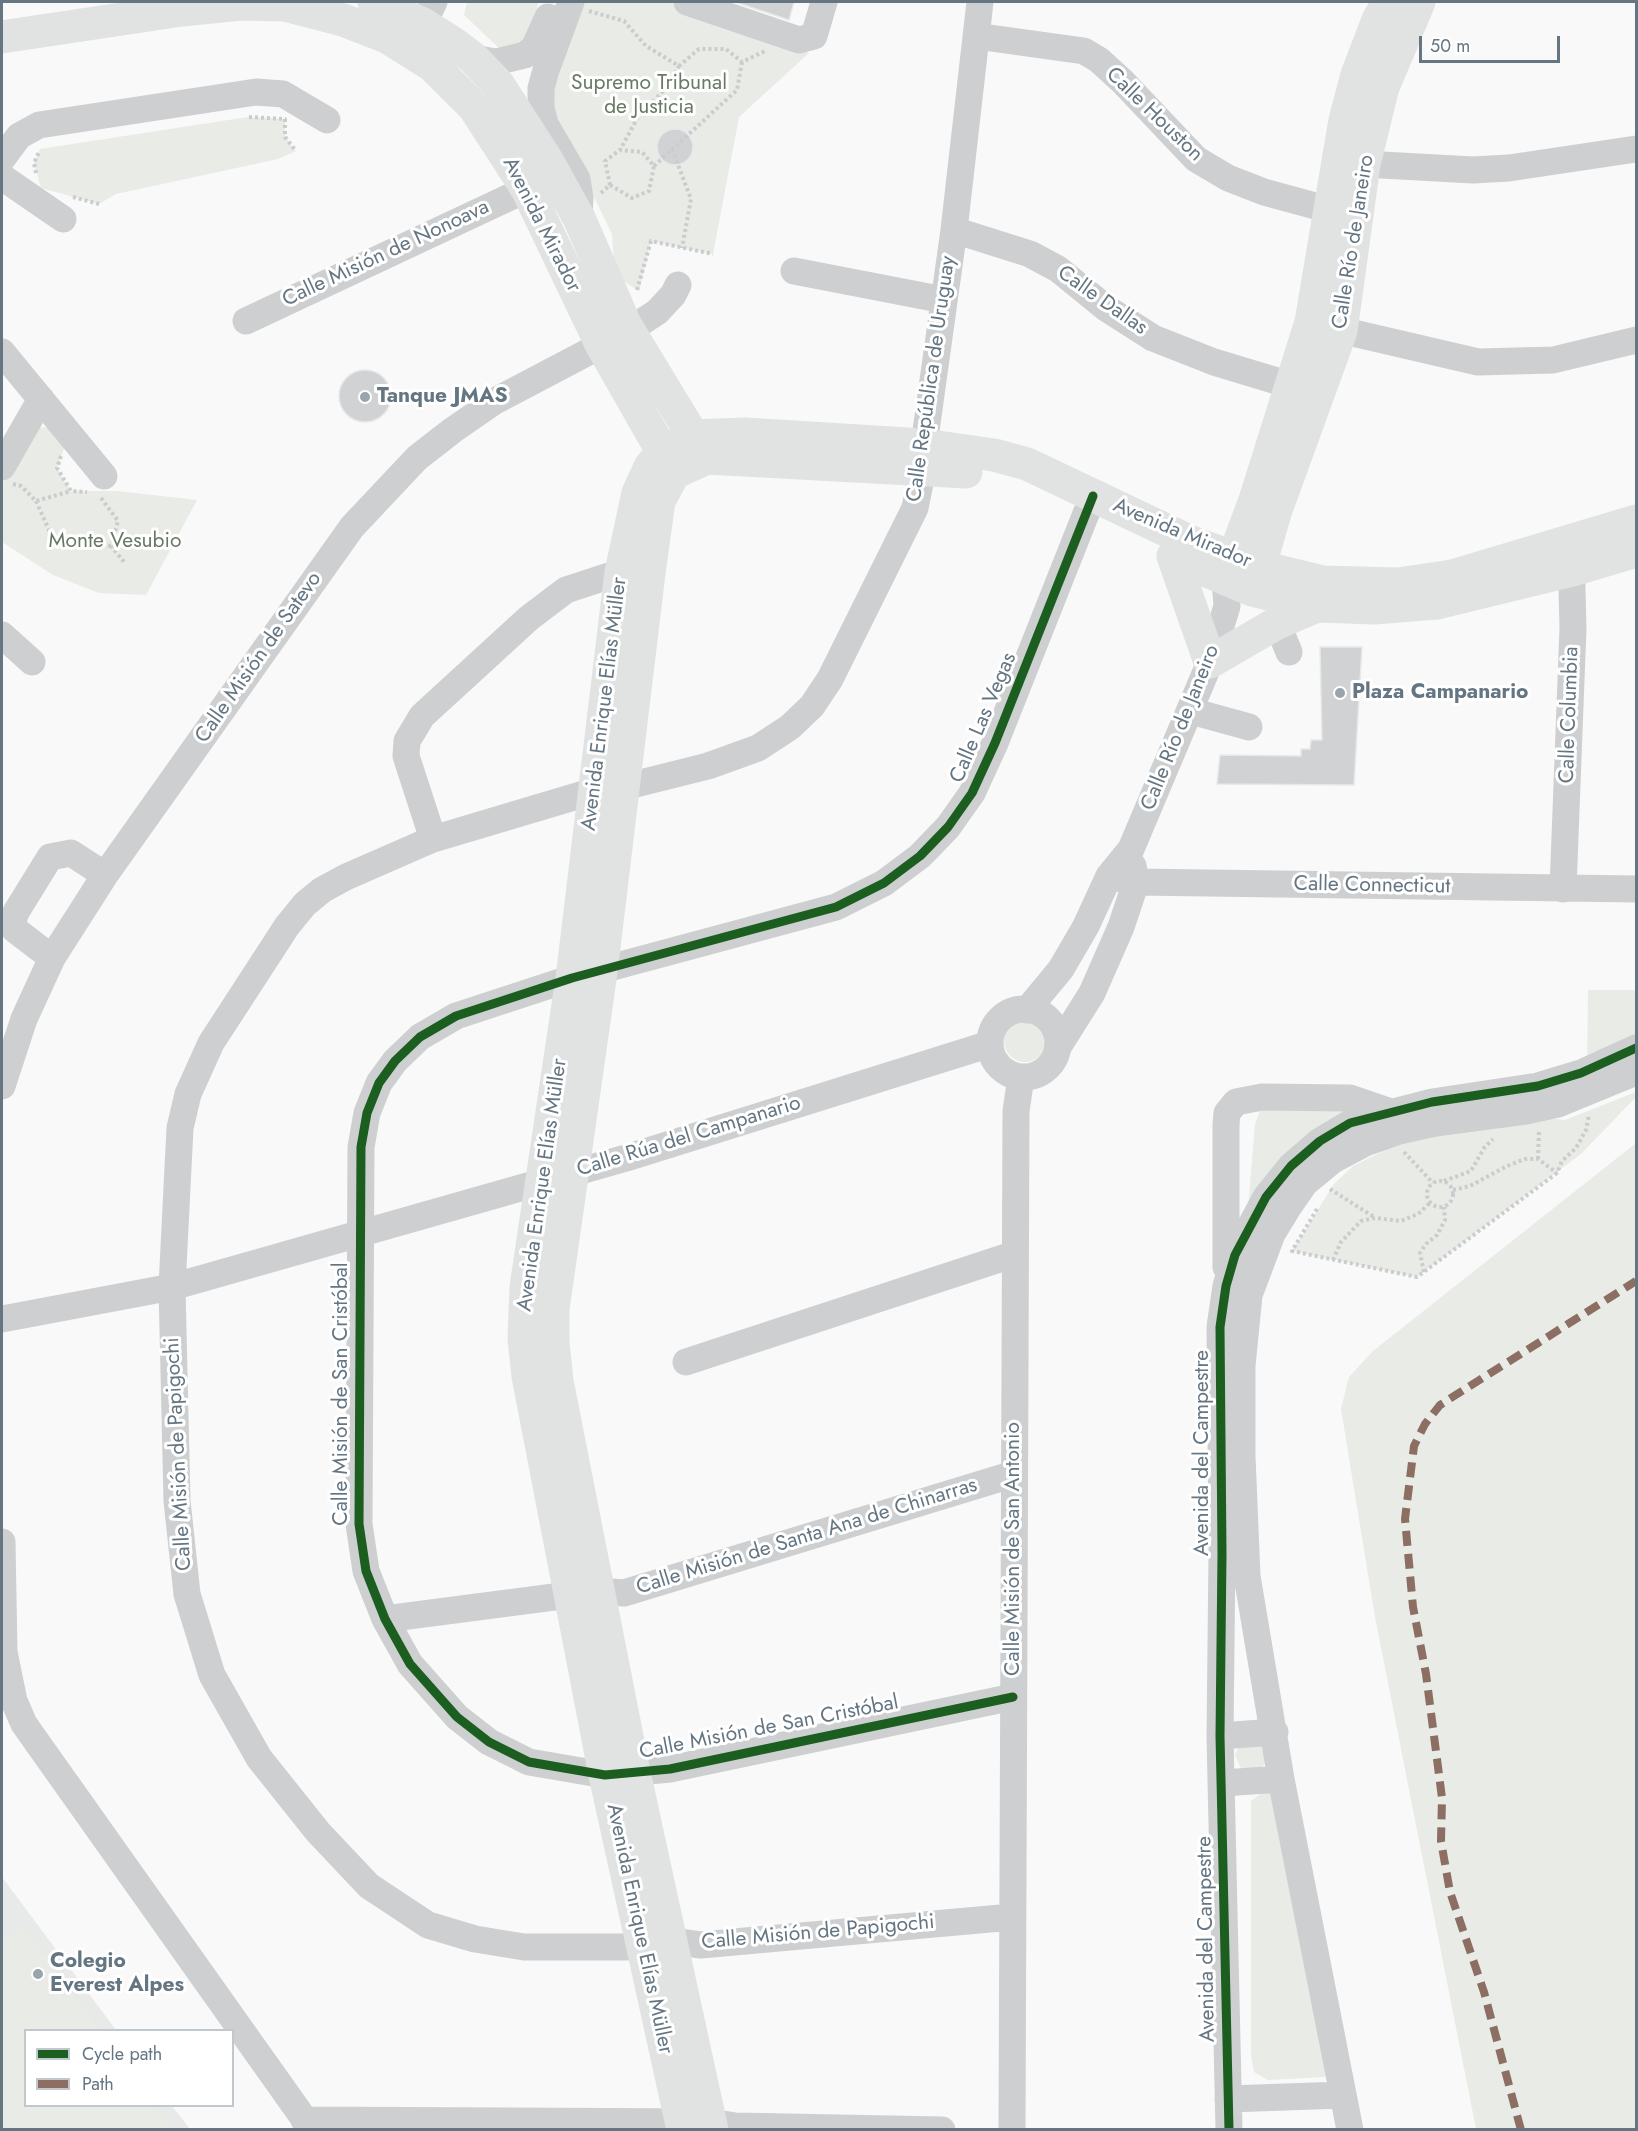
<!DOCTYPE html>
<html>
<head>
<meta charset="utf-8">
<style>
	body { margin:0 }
	#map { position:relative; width:1638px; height:2131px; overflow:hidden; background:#f9f9f9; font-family:Jost,sans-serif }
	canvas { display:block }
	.frame { position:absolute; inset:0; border:3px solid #657683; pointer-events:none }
	.legend { position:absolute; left:24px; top:2029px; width:210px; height:78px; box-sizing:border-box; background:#fff; border:2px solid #c1c8cd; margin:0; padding:8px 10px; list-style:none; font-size:18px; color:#657683 }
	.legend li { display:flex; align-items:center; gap:12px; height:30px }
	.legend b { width:30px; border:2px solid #c1c8cd }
	.scale { position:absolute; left:1419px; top:36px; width:141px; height:27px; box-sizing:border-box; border:3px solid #657683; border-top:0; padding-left:8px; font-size:18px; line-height:21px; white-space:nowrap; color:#657683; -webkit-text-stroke:4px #fff; paint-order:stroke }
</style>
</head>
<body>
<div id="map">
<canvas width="1638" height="2131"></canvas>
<div class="frame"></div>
<ul class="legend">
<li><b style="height:8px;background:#1b5e20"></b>Cycle path</li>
<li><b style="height:8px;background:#8d6e63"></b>Path</li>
</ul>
<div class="scale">50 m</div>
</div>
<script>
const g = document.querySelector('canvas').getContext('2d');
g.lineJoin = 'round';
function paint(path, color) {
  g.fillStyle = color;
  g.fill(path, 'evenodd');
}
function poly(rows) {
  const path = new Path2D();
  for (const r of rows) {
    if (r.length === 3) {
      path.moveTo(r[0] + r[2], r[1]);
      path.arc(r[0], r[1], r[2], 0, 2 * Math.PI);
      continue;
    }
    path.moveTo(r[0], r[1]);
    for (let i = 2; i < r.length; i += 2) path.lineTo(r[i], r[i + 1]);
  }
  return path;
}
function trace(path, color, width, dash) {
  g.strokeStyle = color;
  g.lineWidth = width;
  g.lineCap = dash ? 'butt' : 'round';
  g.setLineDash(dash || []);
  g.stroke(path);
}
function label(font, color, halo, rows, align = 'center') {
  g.font = font + ' Jost,sans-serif';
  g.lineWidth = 6;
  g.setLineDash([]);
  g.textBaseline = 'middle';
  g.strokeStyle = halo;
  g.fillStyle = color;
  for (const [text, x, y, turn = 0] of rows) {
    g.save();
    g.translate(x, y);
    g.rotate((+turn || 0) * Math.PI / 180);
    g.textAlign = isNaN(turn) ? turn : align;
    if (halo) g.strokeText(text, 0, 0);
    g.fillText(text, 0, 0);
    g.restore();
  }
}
const built = poly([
	[2,1877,116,2030,26,2030,26,2106,172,2106,190,2129,2,2129]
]);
const green = poly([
	[467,2,538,2,532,35,514,47,500,49,464,15],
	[583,2,677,2,809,53,739,117,713,254,651,241,639,291,620,279,614,263,612,234,552,111,554,88],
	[248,117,285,119,285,137,296,151,278,159,116,194,99,204,41,188,34,163,40,149],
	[49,427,66,443,57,468,71,491,117,491,197,500,146,595,99,593,53,575,2,542,2,485,27,436,37,428],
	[1588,990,1636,990,1636,1051,1587,1073],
	[1025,1041,21],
	[1636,1092,1636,1097,1581,1154,1417,1277,1292,1251,1334,1184,1353,1166,1401,1142,1457,1128,1549,1118,1565,1120],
	[1407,1102,1244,1257,1255,1124,1263,1103],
	[1636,1143,1636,2129,1476,2129,1375,1617,1341,1409,1349,1377,1373,1351],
	[1239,1746,1263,1746,1266,1761,1261,1770,1241,1769,1235,1755],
	[1267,1789,1283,1799,1336,2067,1324,2077,1268,2080,1254,2072,1251,2056,1251,1801],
	[22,1925,100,2030,26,2030,26,2106,155,2106,173,2129,2,2129,2,1939]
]);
const building = poly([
	[735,2,794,2,789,20,735,2],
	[675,147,18],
	[365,396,26],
	[1320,647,1362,647,1354,785,1217,784,1220,755,1301,756,1301,749,1310,749,1311,740,1322,740,1320,647]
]);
const path = poly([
	[589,11,624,21,646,46,679,66,699,49,726,49,742,62,765,51],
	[249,117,285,119,285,137,296,151],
	[672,149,691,199,682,248],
	[654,166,737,90,742,62],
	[36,173,34,163,39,152],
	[610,185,632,198,649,191,654,166,642,152,620,150],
	[601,193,610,185,605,161,620,150,638,117,666,88,679,66],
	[73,197,99,204],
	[637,290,651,241,713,254],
	[61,456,57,468,71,491,87,492],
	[13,484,21,486,36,501,71,491],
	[101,498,118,521,111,546,124,562],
	[36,501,52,537,111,546],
	[1404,1152,1433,1183],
	[1538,1159,1539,1130],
	[1440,1194,13],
	[1444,1181,1471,1171,1484,1148,1493,1139],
	[1330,1189,1374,1217],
	[1453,1190,1470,1186,1507,1166,1525,1159,1538,1159,1557,1173],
	[1317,1209,1292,1251,1417,1277,1557,1173,1562,1161,1576,1148,1586,1130,1589,1115],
	[1333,1260,1341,1242,1361,1221,1375,1218,1401,1221,1418,1214,1430,1203],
	[1424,1272,1420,1253,1426,1244,1437,1235,1445,1220,1444,1207]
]);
const minor = poly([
	[571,2,546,70,541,88,541,108,545,124,577,179,580,198,579,216],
	[687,2,799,40,814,36,824,2],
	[423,24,434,2],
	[976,36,1084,51,1099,60,1123,82,1196,159,1228,178,1264,192,1330,210],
	[473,58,496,62,525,55,534,48,548,17],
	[2,159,19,136,39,125,256,92,283,94,327,120],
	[1345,159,1364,164,1473,170,1509,168,1636,149],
	[2,177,63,219],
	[954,230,1030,254,1058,269,1106,308,1153,338,1214,362,1310,391],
	[794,271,944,300],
	[246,321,527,189],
	[1323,326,1478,362,1553,360,1636,340],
	[2,352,104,476],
	[2,467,41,399],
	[1277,623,1289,652],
	[2,635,32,662],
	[1191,711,1249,727],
	[624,787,708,766,758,748,790,727,812,706,830,679,915,508,923,468,924,445,954,230,980,2],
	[594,791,433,839,346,877,322,890,305,904,287,926,211,1043,188,1094,180,1128,172,1287,177,1501,187,1594,212,1675,259,1758,318,1832,369,1886,428,1925,475,1939,524,1947,643,1947,671,1941,701,1945,1012,1917],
	[433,839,406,756,407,741,422,716,529,618,566,590,621,572,639,573],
	[1109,876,1136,882,1636,889],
	[1563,889,1573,628,1571,551],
	[52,958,14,929,12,924,16,912,50,857,71,853,105,875],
	[1024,1043,34],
	[1027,1010,1061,969,1086,926,1109,876,1131,849,1210,662,1227,606,1225,580],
	[1058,1047,1092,993,1121,927,1136,882,1133,866],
	[2,1086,24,1019,52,958,105,875,352,527,417,458,453,430,495,401,628,331,657,312,673,295,678,285],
	[1226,1267,1226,1124,1227,1113,1236,1102,1262,1097,1350,1098,1391,1112],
	[2,1319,172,1287,626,1158,990,1044],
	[686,1362,1015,1254],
	[2,1542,4,1652,14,1701,24,1724,312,2130],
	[385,1619,600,1591,624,1593,1014,1474],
	[1013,1697,670,1769,605,1775,529,1762,489,1742,457,1717,410,1664,385,1619,366,1571,359,1524,361,1147,367,1113,379,1083,395,1061,420,1037,456,1016,572,978,836,907,884,883,920,856,948,827,972,793,995,743,1093,496],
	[1220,1736,1275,1732],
	[1223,1783,1281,1779],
	[1228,2099,1343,2095],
	[304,2120,710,2122,736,2126,942,2130],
	[1012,2130,1016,1111,1021,1077],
	[1229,2130,1220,1736,1222,1554,1220,1327,1226,1286,1235,1255,1266,1197,1291,1166,1320,1141,1350,1123,1432,1102,1538,1086,1581,1073,1636,1048],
	[1350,2130,1281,1779,1247,1576,1242,1456,1242,1366,1249,1295,1272,1234,1289,1206,1305,1183,1333,1160,1365,1143,1399,1131,1435,1123,1526,1111,1558,1104,1636,1072]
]);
const major = poly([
	[374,2,423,24,456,45,473,58,498,84,548,162,579,218,625,324,704,454],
	[2,37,182,10,241,4,285,5,343,20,387,37,433,66,474,107,527,189,601,344,674,472],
	[674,473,659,501,649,573,601,972,553,1309,553,1342,557,1381,634,1772,712,2130],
	[674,473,707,458,966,472],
	[1173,556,1210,662,1277,623,1317,606],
	[1174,557,1252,590,1317,606,1374,608,1437,603,1573,570,1636,551],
	[1226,578,1255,500,1311,322,1345,120,1357,75,1378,20,1388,2],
	[1253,589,1276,510,1341,331,1364,164,1383,87,1419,2],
	[683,2130,605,1775,528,1376,524,1339,526,1287,572,978,621,572,638,493,650,467,661,453,691,436,745,434,924,445,994,455,1027,464,1191,542,1261,567,1323,582,1398,584,1452,576,1636,521]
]);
const quiet = poly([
	[1521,2130,1484,1992,1450,1892,1441,1841,1442,1798,1426,1674,1413,1607,1405,1519,1414,1446,1425,1424,1440,1405,1636,1281]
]);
const cycleway = poly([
	[1013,1697,670,1769,605,1775,529,1762,489,1742,457,1717,410,1664,385,1619,366,1571,359,1524,361,1147,367,1113,379,1083,395,1061,420,1037,456,1016,572,978,836,907,884,883,920,856,948,827,972,793,995,743,1093,496],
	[1229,2130,1220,1736,1222,1554,1220,1327,1226,1286,1235,1255,1266,1197,1291,1166,1320,1141,1350,1123,1432,1102,1538,1086,1581,1073,1636,1048]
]);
const markers = [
	[365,397,6,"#99a4ac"],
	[1340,693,6,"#99a4ac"],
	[38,1974,6,"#99a4ac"]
];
const parkNames = [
	["Supremo Tribunal",649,84],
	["de Justicia",649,108],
	["Monte Vesubio",115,542]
];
const streetNames = [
	["Calle Houston",1154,115,44],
	["Avenida Mirador",541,225,63],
	["Calle Río de Janeiro",1354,242,-81],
	["Calle Misión de Nonoava",386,254,-25],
	["Calle Dallas",1102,301,35],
	["Calle República de Uruguay",932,379,-82],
	["Avenida Mirador",1182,534,23],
	["Calle Misión de Satevo",259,658,-55],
	["Avenida Enrique Elías Müller",605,704,-83],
	["Calle Columbia",1570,715,-88],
	["Calle Las Vegas",984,718,-67],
	["Calle Río de Janeiro",1181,728,-68],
	["Calle Connecticut",1372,886,1],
	["Calle Rúa del Campanario",689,1137,-17],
	["Avenida Enrique Elías Müller",543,1185,-82],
	["Calle Misión de San Cristóbal",342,1394,-90],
	["Avenida del Campestre",1203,1453,-90],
	["Calle Misión de Papigochi",179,1454,-93],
	["Calle Misión de Santa Ana de Chinarras",807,1537,-17],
	["Calle Misión de San Antonio",1014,1549,-90],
	["Calle Misión de San Cristóbal",769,1728,-11],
	["Avenida Enrique Elías Müller",639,1929,78],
	["Calle Misión de Papigochi",818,1933,-5],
	["Avenida del Campestre",1207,1939,-91]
];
const poiNames = [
	["Tanque JMAS",377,397],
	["Plaza Campanario",1352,693],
	["Colegio",50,1962],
	["Everest Alpes",50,1986]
];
paint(built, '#e8e9e9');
paint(green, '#e8ebe6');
paint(building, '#d0d2d3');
trace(building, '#e8e8e8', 1.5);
trace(path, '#cbcccd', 4, [3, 3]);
trace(minor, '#cecfd0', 27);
trace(major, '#e1e2e2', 33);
trace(quiet, '#8d6e63', 8, [15, 8]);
trace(cycleway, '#1b5e20', 9);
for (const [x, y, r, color] of markers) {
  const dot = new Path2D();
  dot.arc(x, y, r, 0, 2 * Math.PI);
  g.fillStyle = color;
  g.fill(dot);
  trace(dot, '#fff', 2);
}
label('21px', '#687a64', '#fff', parkNames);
label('21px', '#657683', '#fff', streetNames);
label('bold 21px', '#657683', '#fff', poiNames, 'left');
</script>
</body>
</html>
